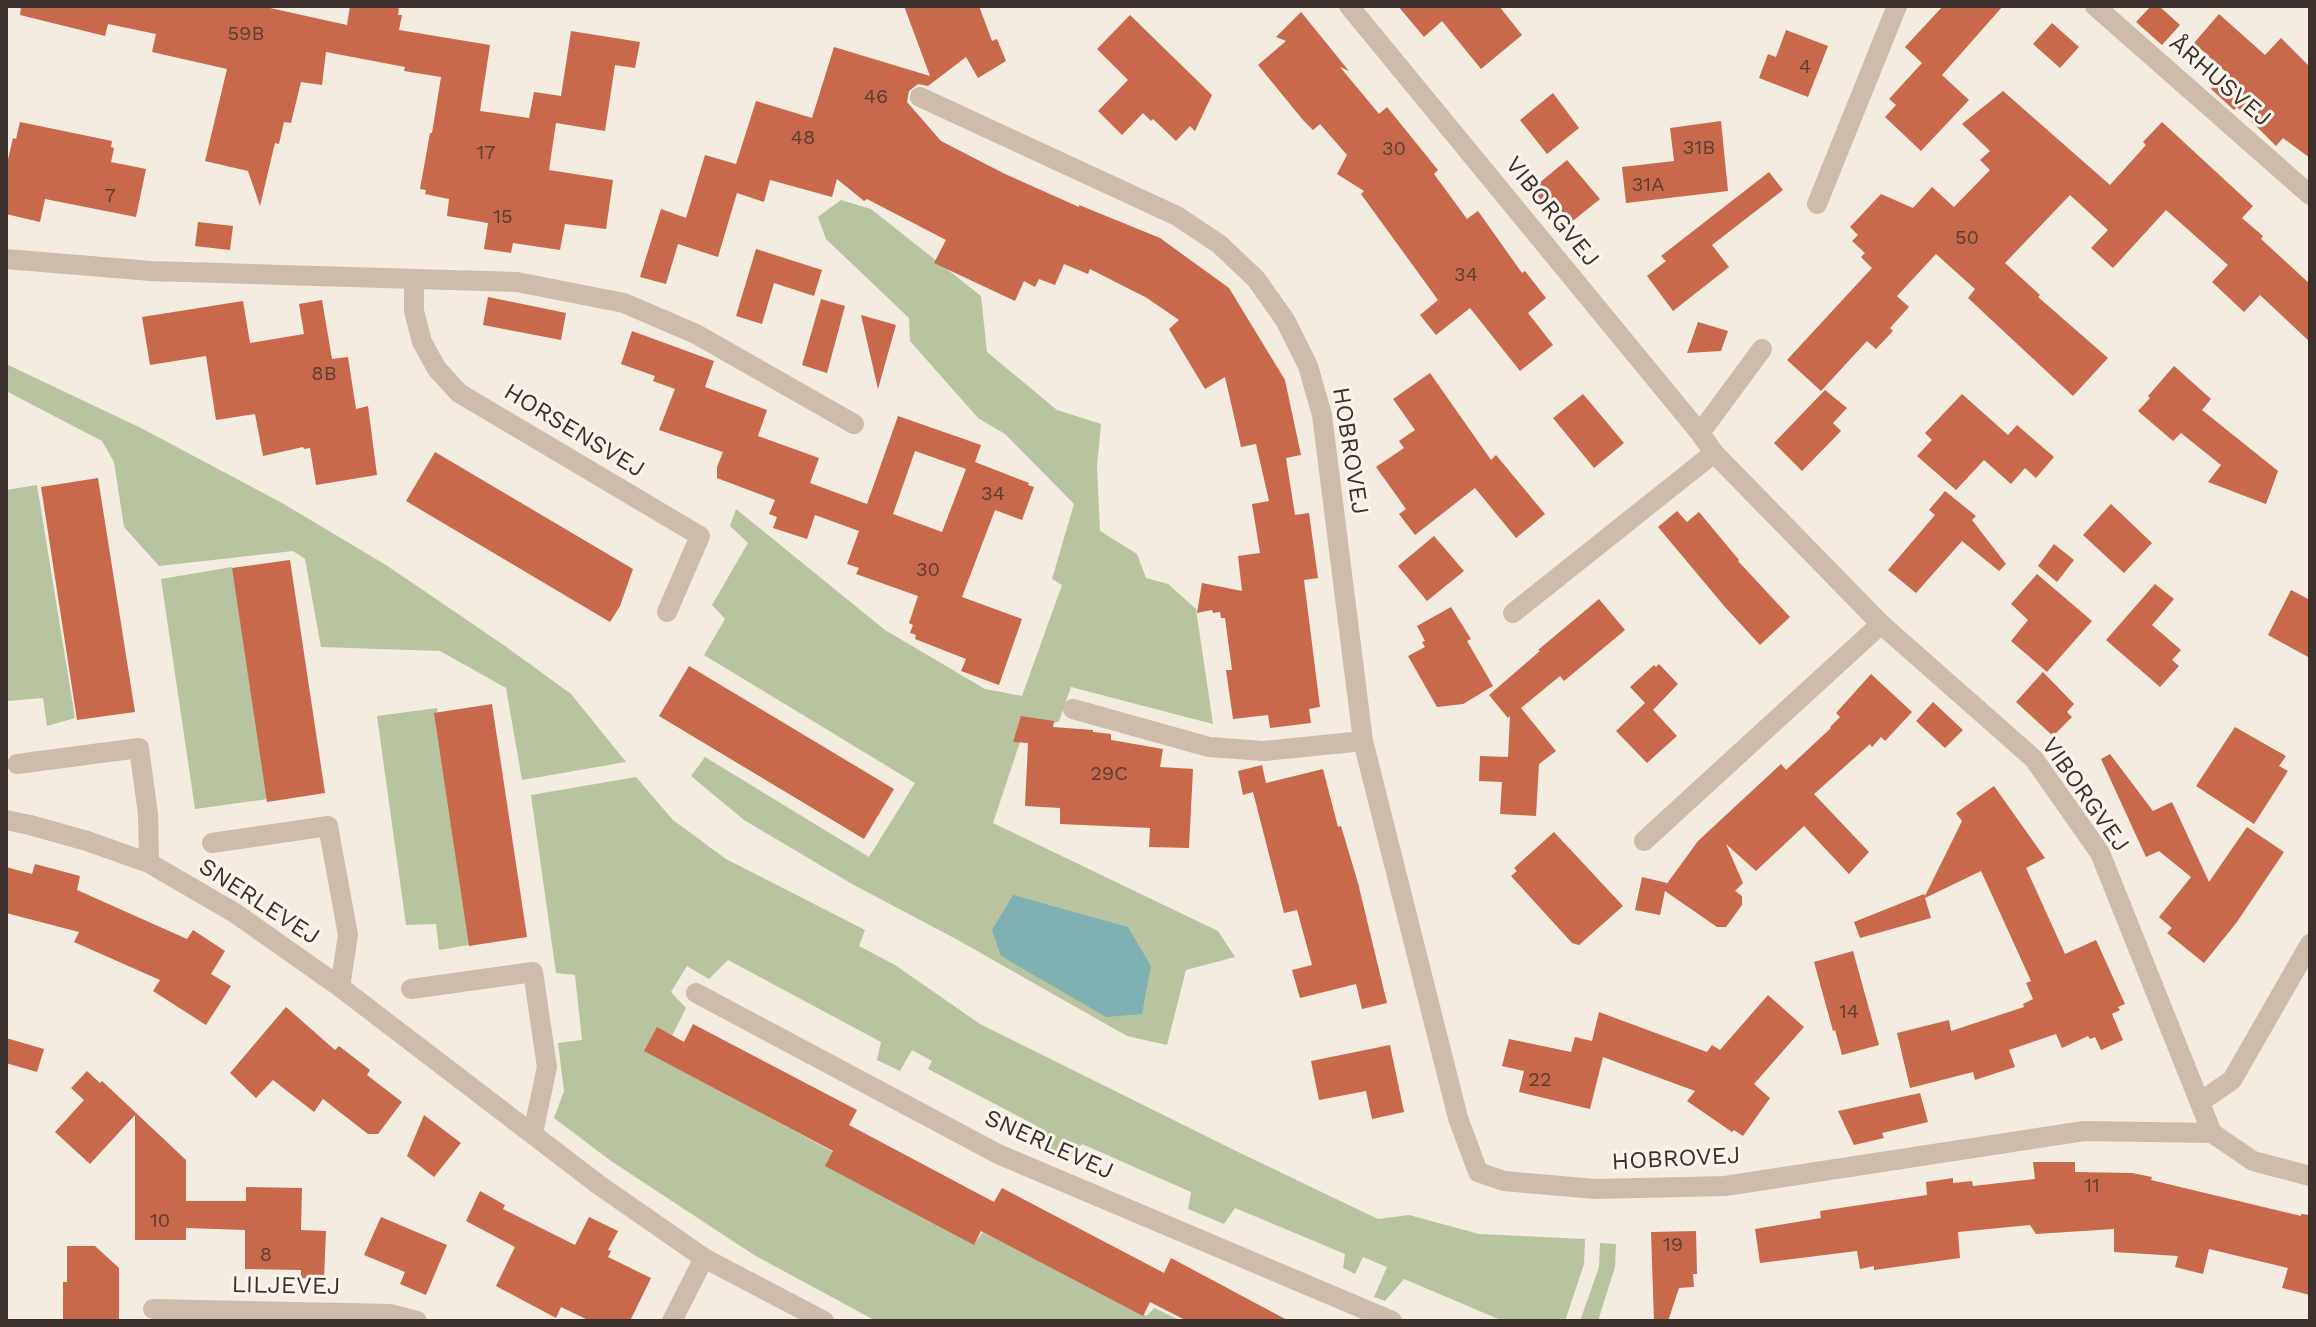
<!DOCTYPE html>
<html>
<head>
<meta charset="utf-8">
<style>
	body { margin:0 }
	#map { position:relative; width:2316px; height:1327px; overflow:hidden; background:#f4ebe1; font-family:"Work Sans",sans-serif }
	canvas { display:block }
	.frame { position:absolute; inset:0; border:8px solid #3b302b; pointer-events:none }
</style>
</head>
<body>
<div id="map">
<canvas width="2316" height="1327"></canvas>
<div class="frame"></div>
</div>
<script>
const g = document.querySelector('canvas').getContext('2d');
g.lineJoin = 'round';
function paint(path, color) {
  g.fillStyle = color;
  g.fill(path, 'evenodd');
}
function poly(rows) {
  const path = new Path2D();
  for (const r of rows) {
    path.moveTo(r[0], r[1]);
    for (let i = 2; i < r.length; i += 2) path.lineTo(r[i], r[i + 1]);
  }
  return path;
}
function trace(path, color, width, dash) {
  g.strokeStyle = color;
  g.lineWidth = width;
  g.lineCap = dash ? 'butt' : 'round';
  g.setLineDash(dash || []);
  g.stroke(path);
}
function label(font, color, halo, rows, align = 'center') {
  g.font = font + ' "Work Sans",sans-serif';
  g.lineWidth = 6;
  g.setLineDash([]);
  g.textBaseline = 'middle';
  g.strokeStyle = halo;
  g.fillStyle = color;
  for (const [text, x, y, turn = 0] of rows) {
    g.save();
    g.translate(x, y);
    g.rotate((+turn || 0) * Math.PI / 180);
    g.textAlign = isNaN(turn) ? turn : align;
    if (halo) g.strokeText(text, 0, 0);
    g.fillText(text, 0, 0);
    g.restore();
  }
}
const green = poly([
	[841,200,871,209,981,296,987,352,1057,410,1101,424,1097,466,1100,531,1137,554,1146,578,1168,584,1196,609,1213,724,1071,687,1059,721,1021,739,993,823,1218,931,1235,957,1186,970,1167,1045,1127,1036,956,939,852,884,744,820,691,776,705,757,869,857,915,783,704,655,725,619,712,605,748,543,730,526,736,509,885,630,985,689,1022,696,1062,585,1052,579,1074,504,1005,434,978,418,910,341,909,318,826,239,818,217],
	[6,364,141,428,282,503,386,565,505,646,571,694,626,762,522,780,506,688,440,651,321,647,305,559,293,551,159,566,124,527,114,462,102,441,6,391],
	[37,485,75,718,47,726,43,698,7,701,6,692,6,490],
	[232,567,268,799,195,809,161,579],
	[437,708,475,944,439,950,436,924,406,925,377,716],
	[636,777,673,820,726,859,865,930,859,946,895,965,980,1024,1236,1151,1378,1219,1409,1215,1479,1234,1585,1239,1584,1264,1565,1321,1503,1321,1404,1279,1385,1301,1374,1297,1387,1267,1363,1257,1355,1274,1343,1268,1345,1254,1235,1208,1224,1224,1188,1209,1191,1192,1082,1144,1068,1159,1034,1141,1037,1126,928,1069,932,1061,912,1050,900,1071,877,1060,881,1042,728,960,709,979,687,966,671,992,686,1008,661,1058,833,1152,974,1244,983,1232,1147,1316,1154,1308,1182,1321,876,1321,754,1255,611,1161,554,1118,564,1091,558,1043,582,1040,575,975,556,973,531,795],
	[1600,1243,1616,1244,1615,1267,1598,1321,1580,1321,1599,1267]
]);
const water = poly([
	[1013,895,1128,927,1151,966,1142,1014,1106,1017,1001,956,992,930]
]);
const building = poly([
	[21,6,261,6,347,25,350,6,399,6,398,15,402,15,399,30,490,45,480,111,529,118,534,92,561,96,571,31,640,42,635,68,615,65,605,131,556,123,549,170,613,180,606,229,565,224,560,250,513,243,511,253,484,249,488,223,447,216,449,199,425,194,426,190,420,189,430,133,432,133,441,77,404,71,405,67,326,52,322,85,301,82,291,123,284,122,279,144,275,143,260,206,248,171,205,161,227,69,152,52,156,34,108,24,105,36,20,15],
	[904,6,979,6,992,41,997,39,1006,61,978,78,966,57,928,86,918,84,909,91,907,102,941,141,1005,174,1079,207,1079,205,1160,238,1229,288,1285,380,1301,455,1286,458,1295,515,1309,513,1318,578,1304,580,1320,707,1309,709,1311,723,1270,728,1268,715,1233,719,1226,670,1232,670,1225,618,1221,618,1220,612,1213,613,1212,610,1197,613,1202,583,1242,591,1238,556,1260,553,1252,504,1269,501,1256,444,1241,447,1225,377,1205,389,1169,329,1179,320,1147,298,1090,269,1088,274,1064,264,1055,285,1039,279,1035,287,1024,281,1015,301,934,263,946,240,867,199,864,201,837,179,832,197,770,180,764,202,737,193,718,257,678,244,666,284,640,277,661,209,686,218,705,155,736,164,756,101,812,118,834,47,930,76],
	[1398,6,1499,6,1522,35,1481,69,1442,21,1424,37],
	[1943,6,2003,6,1942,75,1969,100,1921,151,1885,117,1896,105,1889,99,1922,63,1905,47],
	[2151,6,2159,6,2180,25,2162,45,2136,22],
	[1301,12,1349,71,1340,67,1379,114,1387,107,1438,170,1434,174,1467,219,1478,211,1522,273,1525,271,1546,298,1528,313,1553,345,1520,371,1470,308,1436,335,1420,315,1438,300,1361,194,1364,191,1337,174,1347,155,1320,124,1313,130,1303,120,1258,65,1286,41,1276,37],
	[2219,14,2265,55,2281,38,2310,67,2310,158,2283,138,2276,146,2237,107,2234,110,2211,89,2226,72,2194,43],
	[1130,15,1212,95,1195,131,1190,126,1176,141,1153,119,1151,121,1143,113,1122,135,1098,111,1128,80,1097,49],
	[2052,23,2079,47,2060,68,2033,44],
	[1786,30,1828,46,1808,97,1759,78,1768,54,1776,57],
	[2003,91,2110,185,2146,145,2143,142,2162,122,2253,206,2242,218,2263,236,2261,239,2310,284,2310,342,2260,295,2244,312,2212,282,2228,265,2166,210,2113,268,2091,248,2108,230,2070,195,2005,263,2040,295,2038,297,2108,358,2073,396,1968,298,1975,289,1936,254,1897,296,1909,307,1890,328,1893,331,1876,349,1867,341,1821,391,1787,360,1872,268,1861,257,1865,253,1852,241,1858,235,1850,227,1881,194,1913,208,1932,187,1954,207,1990,170,1980,160,1990,151,1962,124],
	[1553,93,1579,128,1547,154,1520,120],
	[1721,121,1728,191,1626,203,1622,167,1674,161,1670,128],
	[20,122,112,141,111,147,114,148,111,162,146,169,136,217,45,199,40,222,6,214,6,168,13,138,16,139],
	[1567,160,1600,199,1564,228,1532,189],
	[1769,172,1783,190,1712,245,1729,267,1673,311,1647,276,1666,261,1661,256],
	[198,222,233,226,230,250,195,246],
	[756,249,822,270,814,296,774,283,762,324,736,316],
	[488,297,566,313,561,340,483,325],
	[821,299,845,306,827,373,802,365],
	[322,300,332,359,348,357,356,409,368,406,377,475,316,485,310,448,304,449,303,447,263,456,255,414,216,420,206,356,150,365,142,317,243,301,250,343,304,334,299,304],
	[861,315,896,325,878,389],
	[1698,322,1728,331,1721,351,1687,353],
	[632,331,714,361,705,387,767,410,758,436,819,458,810,483,867,504,898,416,981,445,975,462,1029,483,1028,485,1034,487,1022,520,995,510,962,597,1022,619,999,685,961,671,966,659,915,639,916,635,910,633,913,625,909,623,918,596,856,574,859,568,847,564,859,531,815,515,807,539,773,528,777,517,769,514,775,500,717,478,717,467,723,452,659,430,675,389,653,381,655,376,621,364],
	[915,451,966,469,942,532,893,514],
	[2174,366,2211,399,2202,410,2278,471,2266,504,2208,482,2221,465,2181,433,2173,441,2138,411,2150,398,2148,396],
	[1430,373,1491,460,1496,455,1545,514,1516,538,1475,488,1415,535,1399,514,1406,509,1376,467,1404,448,1399,441,1415,430,1393,399],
	[1825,390,1847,408,1833,423,1841,431,1802,471,1774,443],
	[1583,394,1624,443,1594,468,1553,418],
	[1962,394,2008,435,2017,425,2054,457,2036,478,2025,468,2011,484,1984,460,1956,490,1917,456,1932,440,1925,433],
	[435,452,633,569,620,606,610,622,406,501],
	[98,478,135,712,77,720,41,487],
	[1945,491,1976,516,1972,520,2006,564,1999,571,1962,541,1916,593,1888,570,1935,515,1929,510],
	[2111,504,2152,543,2124,573,2083,535],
	[1677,511,1687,522,1699,512,1739,560,1738,561,1790,617,1760,645,1725,607,1658,527],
	[1434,536,1464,571,1427,601,1398,566],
	[2054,544,2074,560,2057,582,2038,566],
	[290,560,325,793,267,802,232,568],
	[2037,574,2092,621,2047,672,2011,641,2028,620,2011,604],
	[2155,584,2174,599,2152,625,2181,650,2172,660,2179,666,2160,687,2106,640],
	[2291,590,2310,600,2310,658,2268,635],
	[1599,599,1625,630,1564,681,1560,676,1521,708,1556,751,1539,764,1536,816,1500,814,1502,782,1479,781,1480,756,1508,757,1510,716,1508,718,1489,695,1540,651,1538,650],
	[1451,607,1471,639,1467,641,1493,686,1463,704,1437,707,1408,656,1425,647,1422,642,1425,641,1417,626],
	[1659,664,1678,684,1653,710,1677,736,1647,763,1616,731,1645,703,1630,687,1654,665,1656,667],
	[689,666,894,789,864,839,659,716],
	[2043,672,2074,704,2067,712,2072,717,2053,736,2016,702],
	[1871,674,1912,712,1885,741,1881,737,1872,747,1870,744,1814,794,1869,852,1849,874,1804,826,1756,871,1726,844,1743,883,1735,891,1742,896,1742,905,1726,927,1717,927,1665,891,1660,915,1635,910,1642,877,1667,883,1666,885,1698,841,1781,764,1786,770,1831,728,1830,727,1840,717,1836,713],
	[1933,702,1963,730,1945,748,1916,721],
	[492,704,527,937,469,946,434,713],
	[1021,716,1054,721,1053,727,1093,730,1093,732,1111,734,1111,740,1163,749,1160,767,1193,769,1189,848,1149,847,1150,828,1060,824,1060,808,1025,806,1028,743,1013,742],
	[2235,727,2286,756,2279,766,2288,771,2254,824,2196,786],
	[2110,754,2153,811,2172,802,2209,882,2247,827,2284,852,2237,922,2204,963,2167,933,2172,928,2159,917,2191,877,2159,851,2146,857,2101,759],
	[1262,765,1266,783,1323,769,1338,827,1341,826,1358,883,1387,1003,1362,1009,1356,984,1300,998,1292,970,1312,965,1297,910,1284,913,1253,792,1243,795,1238,771],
	[1994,786,2045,858,2026,868,2065,954,2096,940,2125,1004,2118,1007,2120,1010,2112,1014,2123,1040,2101,1050,2095,1037,2090,1039,2088,1036,2062,1048,2056,1034,2009,1050,2015,1067,1975,1080,1973,1072,1910,1088,1897,1033,1949,1020,1951,1031,2024,1007,2023,1004,2033,999,2026,983,2031,981,1981,871,1925,898,1931,918,1860,938,1854,922,1924,894,1925,896,1962,821,1956,813],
	[1554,832,1623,906,1579,945,1572,943,1511,876,1517,871,1514,868],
	[35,864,80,876,77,890,187,939,193,930,225,951,211,974,231,986,206,1025,153,991,160,980,74,942,79,932,6,913,6,867,32,874],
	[1853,951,1879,1045,1842,1055,1835,1030,1833,1031,1814,962],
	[1768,995,1804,1027,1754,1084,1770,1098,1743,1136,1734,1130,1732,1132,1687,1101,1695,1091,1603,1057,1590,1109,1519,1092,1524,1071,1502,1066,1509,1039,1571,1052,1575,1037,1592,1041,1599,1012,1707,1052,1712,1045,1720,1050],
	[286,1007,335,1050,339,1046,370,1070,367,1075,402,1102,378,1134,368,1134,323,1099,314,1112,273,1080,256,1098,230,1073],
	[693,1024,857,1110,849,1125,994,1202,1002,1188,1164,1273,1171,1258,1289,1321,1187,1321,1150,1302,1143,1316,981,1231,974,1245,825,1166,833,1151,644,1051,657,1027,684,1042],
	[6,1038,44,1049,37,1072,6,1063],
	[1390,1045,1404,1112,1372,1119,1366,1091,1319,1100,1311,1061],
	[87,1071,100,1083,102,1081,186,1160,186,1201,246,1201,246,1187,302,1188,301,1230,326,1231,324,1279,301,1278,301,1270,245,1269,245,1230,186,1228,186,1240,135,1240,135,1115,90,1164,55,1132,84,1100,71,1088],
	[1920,1093,1928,1122,1882,1133,1884,1138,1854,1145,1838,1111],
	[424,1115,461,1143,434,1177,407,1156],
	[2033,1162,2075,1162,2075,1172,2132,1173,2152,1177,2151,1180,2301,1216,2301,1214,2310,1215,2310,1295,2282,1288,2288,1268,2209,1249,2203,1274,2175,1267,2178,1256,2114,1252,2114,1229,2036,1234,2030,1225,1958,1232,1960,1258,1874,1270,1874,1266,1860,1269,1857,1251,1760,1263,1755,1229,1821,1218,1820,1211,1927,1195,1926,1182,1953,1178,1953,1183,1972,1181,1973,1186,2035,1179],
	[480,1191,505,1205,503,1209,575,1245,589,1217,618,1231,608,1250,611,1251,608,1257,651,1278,630,1321,590,1321,561,1307,556,1318,496,1286,515,1247,466,1221],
	[381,1217,447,1245,426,1295,400,1284,405,1272,364,1255],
	[1696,1231,1697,1274,1693,1274,1694,1287,1679,1288,1668,1321,1654,1321,1651,1232],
	[67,1246,95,1246,119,1268,119,1321,63,1321,63,1282,67,1282]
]);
const minor = poly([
	[1349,6,1700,433,1714,453,1881,624,2034,759,2100,853,2212,1133],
	[2095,6,2310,195],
	[920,97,1177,216,1219,244,1256,279,1285,320,1308,366,1322,415,1363,741,1458,1118,1478,1172,1504,1181,1595,1189,1725,1186,2084,1131,2212,1133,2253,1161,2310,1176],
	[1817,204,1897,6],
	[6,259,151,271,517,282,624,303,696,334,854,424],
	[414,279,414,311,422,342,437,369,459,393,700,536,667,612],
	[1700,433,1762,349],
	[1513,613,1714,453],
	[1073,709,1209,747,1264,751,1363,741],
	[17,764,139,748,148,814,149,863],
	[6,820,30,825,87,841,149,863,235,913,340,987,599,1185,704,1258,824,1321],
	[1644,841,1881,624],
	[212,843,328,826,348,935,340,987],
	[411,989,533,972,547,1067,533,1133],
	[696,993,998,1154,1392,1321],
	[2200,1102,2232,1080,2310,944],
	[153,1309,390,1314,417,1321],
	[672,1321,704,1258]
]);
const numberNames = [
	["59B",246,34],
	["4",1805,67],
	["46",876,97],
	["48",803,138],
	["31B",1699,148],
	["30",1394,149],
	["17",486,153],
	["31A",1648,185],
	["7",110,196],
	["15",503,217],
	["50",1967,238],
	["34",1466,275],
	["8B",324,374],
	["34",993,494],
	["30",928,570],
	["29C",1109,774],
	["14",1849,1012],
	["22",1540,1080],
	["11",2092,1186],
	["10",160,1221],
	["19",1673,1245],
	["8",266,1255]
];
const streetNames = [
	["ÅRHUSVEJ",2220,81,41],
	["VIBORGVEJ",1552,212,51],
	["HORSENSVEJ",574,431,31],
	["HOBROVEJ",1350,451,81],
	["VIBORGVEJ",2085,795,55],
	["SNERLEVEJ",259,902,33],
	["SNERLEVEJ",1049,1145,24],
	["HOBROVEJ",1676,1159,-3],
	["LILJEVEJ",286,1286,1]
];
paint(green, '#b8c4a0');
paint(water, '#7fb0b2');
paint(building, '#c8694b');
trace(minor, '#cdbbac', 20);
label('20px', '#5e3e33', null, numberNames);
label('24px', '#3b302b', '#fbf5ee', streetNames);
</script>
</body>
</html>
